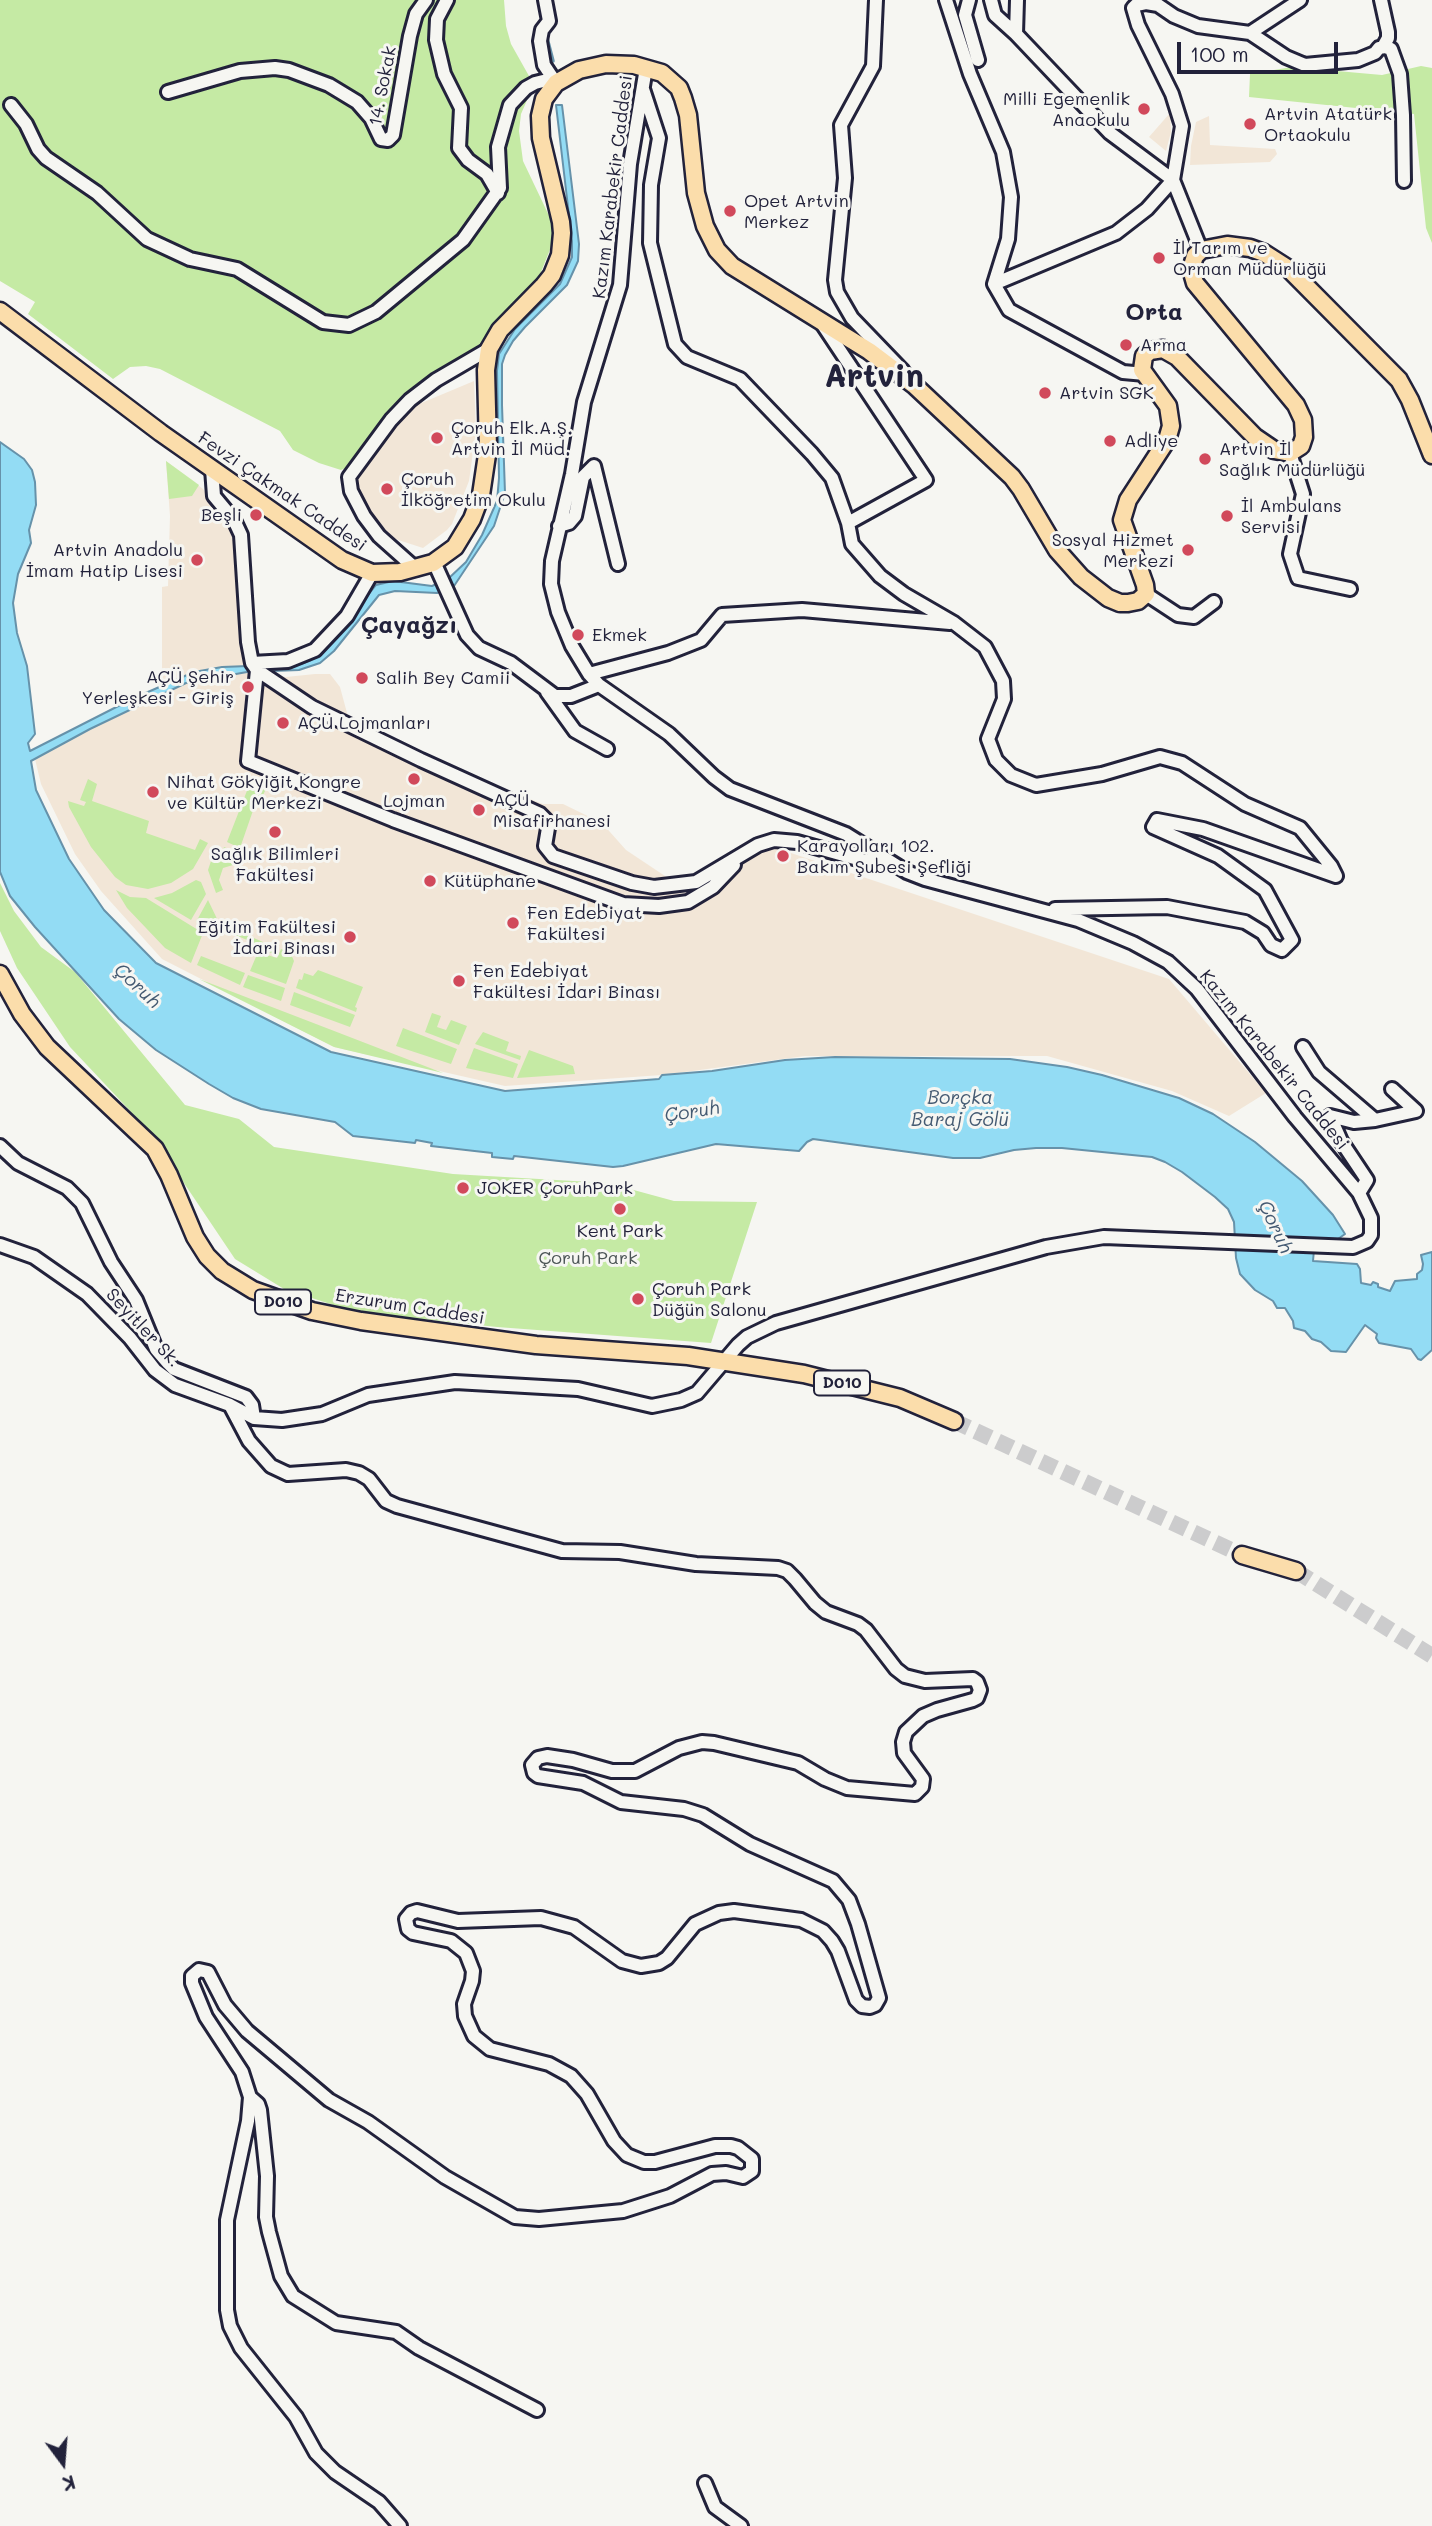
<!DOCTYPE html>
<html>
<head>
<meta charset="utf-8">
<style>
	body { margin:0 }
	#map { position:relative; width:1432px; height:2526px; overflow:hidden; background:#f6f6f2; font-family:Mali,sans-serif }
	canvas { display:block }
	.north { position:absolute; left:28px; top:2428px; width:70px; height:70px; -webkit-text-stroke:5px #f6f6f2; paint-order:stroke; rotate:164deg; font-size:19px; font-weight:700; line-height:28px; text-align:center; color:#22223b }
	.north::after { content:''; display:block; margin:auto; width:24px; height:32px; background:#22223b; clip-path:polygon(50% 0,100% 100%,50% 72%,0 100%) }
	.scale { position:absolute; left:1177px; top:42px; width:161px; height:32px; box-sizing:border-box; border:4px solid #22223b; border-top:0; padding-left:9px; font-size:21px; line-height:24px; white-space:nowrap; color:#22223b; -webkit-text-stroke:5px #f6f6f2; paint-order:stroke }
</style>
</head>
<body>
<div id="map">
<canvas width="1432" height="2526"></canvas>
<div class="north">K</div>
<div class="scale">100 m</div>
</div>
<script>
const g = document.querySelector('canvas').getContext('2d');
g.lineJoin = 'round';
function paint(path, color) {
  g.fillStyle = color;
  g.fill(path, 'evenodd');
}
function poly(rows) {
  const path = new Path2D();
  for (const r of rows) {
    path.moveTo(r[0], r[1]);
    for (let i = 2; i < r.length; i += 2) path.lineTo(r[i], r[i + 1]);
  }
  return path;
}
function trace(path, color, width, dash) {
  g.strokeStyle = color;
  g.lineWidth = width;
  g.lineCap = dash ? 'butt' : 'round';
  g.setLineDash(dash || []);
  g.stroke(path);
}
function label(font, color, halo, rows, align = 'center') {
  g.font = font + ' Mali,sans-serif';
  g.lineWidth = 6;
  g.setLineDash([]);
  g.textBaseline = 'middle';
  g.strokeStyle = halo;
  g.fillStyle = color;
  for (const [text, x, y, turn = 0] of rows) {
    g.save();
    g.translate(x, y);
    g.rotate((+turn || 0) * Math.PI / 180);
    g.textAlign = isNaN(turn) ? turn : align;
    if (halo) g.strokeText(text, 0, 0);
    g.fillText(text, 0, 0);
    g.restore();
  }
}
const built = poly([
	[1170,113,1171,132,1166,151,1149,137],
	[1209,116,1210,145,1275,149,1277,154,1270,162,1190,165,1191,146,1196,122],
	[474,381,476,430,469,481,452,524,447,530,423,548,389,537,366,506,356,482,355,472,397,421,412,407],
	[166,461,203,489,234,527,244,666,205,669,162,685,162,587,168,586,170,516],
	[247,672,286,677,315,674,330,674,340,687,347,713,354,724,506,790,543,804,563,804,602,823,626,850,686,890,773,847,1169,979,1266,1093,1229,1116,1172,1091,1047,1056,805,1056,662,1075,505,1086,334,1047,162,959,101,891,75,854,41,784,35,759,90,729,186,683]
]);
const green = poly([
	[0,0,504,0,506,26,511,44,529,76,531,91,521,114,519,131,523,161,553,224,553,242,539,277,490,330,483,343,444,366,403,396,391,410,354,464,341,470,319,463,293,450,280,431,160,369,146,366,130,367,113,379,28,314,35,302,0,281],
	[1421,66,1432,68,1432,243,1426,228,1414,114,1249,97,1250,74,1292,67,1382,75],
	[166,461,199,485,192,496,169,499],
	[88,779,97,784,92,801,149,821,146,833,195,850,200,839,208,843,193,869,171,883,148,889,126,885,115,877,91,847,69,807,68,801,84,806,86,802,80,800],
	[250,783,266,789,261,799,257,799,240,848,227,842],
	[224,847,238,853,233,865,223,868,219,880,223,890,216,893,208,870,212,858,219,861],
	[196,880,201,882,206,894,191,920,154,898,172,893],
	[0,883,14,911,41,947,75,972,185,1105,239,1119,274,1147,453,1174,608,1183,674,1201,757,1202,711,1343,497,1327,355,1312,284,1289,235,1259,149,1131,70,1047,17,968,0,931],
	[116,890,130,897,146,898,203,933,191,963,165,948,127,908],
	[208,900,219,923,263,942,263,945,276,950,274,954,258,948,259,945,209,924,206,928,196,922],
	[281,949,290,952,294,961,286,984,250,971,258,952,277,958],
	[201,956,245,973,240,985,197,965],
	[318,970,363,987,355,1007,357,1008,356,1012,296,988,299,979,302,980,304,973,313,976],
	[248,975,285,988,281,1001,243,987],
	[199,979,329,1029,443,1073,334,1047],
	[294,992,355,1015,350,1027,290,1005],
	[432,1013,441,1016,437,1027,446,1030,451,1020,467,1026,459,1045,425,1032],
	[403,1028,457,1049,451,1064,396,1046],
	[483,1032,509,1042,506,1051,521,1056,520,1060,475,1044],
	[474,1048,518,1064,513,1078,466,1068],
	[529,1050,573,1066,575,1074,517,1078]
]);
const water = poly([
	[556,105,562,105,579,244,578,261,567,285,525,327,513,341,505,355,502,364,502,405,505,493,494,526,454,586,437,593,395,591,379,595,334,651,320,663,299,670,247,672,186,683,90,729,31,761,36,790,69,859,104,910,156,963,331,1052,505,1091,659,1079,662,1075,712,1071,785,1060,835,1057,1010,1059,1067,1067,1102,1075,1179,1098,1213,1114,1255,1142,1302,1181,1333,1215,1345,1234,1338,1239,1315,1239,1313,1261,1357,1264,1360,1269,1361,1283,1371,1285,1373,1282,1378,1284,1378,1287,1390,1291,1395,1281,1417,1279,1417,1274,1422,1270,1423,1264,1421,1255,1432,1252,1432,1350,1421,1360,1418,1359,1411,1349,1379,1343,1376,1338,1377,1334,1365,1325,1346,1352,1331,1351,1321,1342,1312,1339,1305,1331,1294,1328,1293,1321,1285,1308,1277,1308,1273,1301,1255,1290,1240,1274,1236,1258,1234,1222,1228,1209,1215,1197,1182,1172,1165,1162,1152,1157,1062,1148,1036,1148,1014,1150,980,1158,953,1158,813,1139,807,1142,799,1151,716,1144,623,1166,613,1167,514,1156,513,1159,492,1157,492,1153,431,1146,432,1143,416,1140,415,1143,353,1136,335,1122,261,1109,233,1098,209,1084,156,1050,119,1019,35,927,10,896,0,872,0,442,24,459,32,470,35,482,36,505,29,530,31,543,18,574,13,603,17,633,27,666,35,734,28,743,30,751,134,698,194,672,222,667,301,664,311,660,324,650,376,585,393,581,432,586,449,578,466,562,482,535,497,501,499,478,497,371,499,354,515,329,560,284,572,257,572,241,556,105]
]);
const stream = poly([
	[546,34,553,61]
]);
const majorTunnel = poly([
	[954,1421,1242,1555],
	[1296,1571,1432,1656]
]);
const minor = poly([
	[447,0,437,19,436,40,444,74,461,108,459,148,468,160,487,174,498,193],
	[545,0,549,21,542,30,540,41,544,65,556,83],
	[876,0,873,66,841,125,845,178,835,280,837,292,852,318,903,371],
	[946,0,970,74,1003,152,1011,197,1008,239,994,284,1009,310,1123,372,1145,374],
	[969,0,965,15,978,60],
	[991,0,995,15,1016,34],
	[1381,0,1388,32,1388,38,1383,47],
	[1250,33,1300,0],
	[643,89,659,138,651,185,650,243,675,344,687,357,740,379,812,454,832,478,848,523,852,544,880,576,904,594,954,623,985,647,1003,681,1004,699,988,739,996,760,1011,775,1036,785,1102,774,1160,757,1182,763,1245,804,1300,828,1331,866,1336,876,1203,829,1157,820,1153,827,1218,856,1265,890,1292,940,1282,950,1271,945,1263,933,1245,922,1167,907,1055,909],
	[168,92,240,71,275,68,289,70,329,85,357,102,371,118,381,139,388,140,393,135,410,36,416,14,426,0],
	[11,105,26,124,38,149,46,158,97,193,147,239,190,259,237,269,323,322,349,325,376,312,463,240,500,188,498,147,510,105,526,88,535,83,543,81,556,83],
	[1201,250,1173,180,1182,126,1172,94,1138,25,1133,8,1136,5,1146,3,1158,5,1174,16,1198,26,1250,33,1286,57,1305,65,1358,60,1375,53,1379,48,1385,47,1391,49,1400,74,1403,115,1404,181],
	[994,284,1116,233,1147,209,1173,180,1110,133,1016,34,1017,0],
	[823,325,926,480,848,523],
	[1290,453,1303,494,1290,554,1298,578,1350,589],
	[212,469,214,496,234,520,241,535,248,642,252,663,257,670,312,707,421,760,540,814,546,820,548,828,545,846,553,856,632,883,654,887,696,882,758,845,774,840,797,842,865,861,885,859],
	[559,526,569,523,575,516,583,477,594,466,618,564],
	[434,562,467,635,479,648,511,663,555,696,571,696,599,685],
	[416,569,379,536,364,516,351,491,349,477,391,420,410,400,436,380,489,349],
	[1146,594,1178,615,1194,617,1214,602],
	[252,663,288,661,315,650,347,616,372,573],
	[257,670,248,761,393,820,623,904,659,906,688,902,713,887,734,865],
	[589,674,668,653,701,640,722,615,802,610,950,623],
	[547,692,575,731,607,749],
	[1303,1047,1319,1072,1375,1120],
	[0,1146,18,1163,67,1188,82,1203,111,1262,136,1300,156,1349,168,1363,174,1369,246,1397,252,1405,254,1418],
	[1359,1193,1367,1180,1341,1141,1330,1116,1354,1122,1375,1120,1416,1111,1392,1089],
	[0,1245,34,1257,87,1294,130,1338,155,1370,175,1385,230,1405,254,1418,282,1420,322,1414,368,1395,455,1382,578,1389,652,1406,681,1400,697,1393,738,1345,747,1337,776,1323,1046,1247,1104,1237,1353,1247,1367,1241,1371,1235,1371,1218,1359,1193,1295,1117,1197,989,1168,962,1133,943,1078,920,925,879,907,872,846,834,730,789,714,777,669,734,599,685,589,674,572,646,558,612,551,584,552,561,572,474,584,402,620,285,630,164,646,68],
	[230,1405,249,1441,271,1466,288,1474,346,1470,359,1473,369,1479,386,1501,397,1506,562,1551,620,1552,696,1564,778,1568,787,1571,795,1579,815,1603,826,1612,858,1624,866,1630,896,1669,905,1676,925,1681,973,1679,977,1682,980,1690,977,1698,973,1700,937,1710,923,1716,906,1732,903,1742,904,1753,923,1779,922,1787,915,1794,847,1788,825,1779,798,1763,714,1743,702,1742,679,1748,635,1771,612,1771,573,1760,547,1756,538,1758,532,1765,534,1773,538,1776,583,1783,621,1802,684,1809,703,1815,750,1844,833,1881,849,1900,858,1924,879,1998,875,2005,870,2007,862,2006,856,2000,838,1951,832,1941,823,1931,801,1920,734,1911,719,1913,695,1924,667,1958,659,1963,641,1966,622,1961,574,1927,541,1918,458,1921,417,1911,411,1913,406,1919,408,1929,413,1933,451,1941,466,1953,473,1971,472,1981,464,2004,465,2016,474,2036,490,2049,549,2064,571,2076,587,2094,614,2141,627,2155,644,2162,655,2162,715,2146,731,2146,738,2148,752,2159,752,2171,743,2177,726,2173,712,2174,670,2196,623,2211,539,2219,515,2217,445,2177,368,2122,329,2100,247,2031,225,2005,208,1972,199,1970,192,1976,192,1983,206,2017,242,2072,250,2097,248,2121,227,2220,227,2310,230,2326,241,2348,296,2417,316,2453,335,2472,379,2502,400,2526],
	[250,2097,258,2104,260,2110,267,2176,266,2217,269,2232,281,2276,293,2296,336,2323,396,2332,419,2348,537,2410],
	[705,2483,715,2507,741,2526]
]);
const major = poly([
	[0,311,161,433,342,560,372,573,400,572,433,563,455,547,472,519,481,495,488,448,486,370,489,349,500,330,544,285,552,275,560,255,562,233,561,222,541,138,540,116,544,99,556,83,579,70,606,64,634,65,662,73,679,88,683,98,688,115,696,193,705,226,717,250,732,266,869,351,914,385,1012,477,1021,489,1057,550,1081,577,1108,598,1120,603,1128,603,1138,601,1146,594,1145,585,1122,520,1128,500,1167,440,1171,426,1168,406,1142,370,1144,356,1150,351,1163,349,1177,357,1255,437,1274,450,1290,453,1301,446,1304,437,1303,420,1296,405,1195,283,1191,269,1195,256,1201,250,1227,245,1250,248,1264,253,1289,269,1399,380,1410,400,1432,455],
	[0,974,22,1014,47,1047,155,1149,169,1175,195,1237,207,1256,222,1271,253,1290,312,1311,361,1321,536,1345,688,1356,804,1374,900,1398,954,1421],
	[1242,1555,1296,1571]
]);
const markers = [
	[1144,109,7,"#d1495b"],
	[1250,124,7,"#d1495b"],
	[730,211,7,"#d1495b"],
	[1159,258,7,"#d1495b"],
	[1126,345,7,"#d1495b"],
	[1045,393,7,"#d1495b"],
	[437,438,7,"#d1495b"],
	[1110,441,7,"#d1495b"],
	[1205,459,7,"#d1495b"],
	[387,489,7,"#d1495b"],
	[256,515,7,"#d1495b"],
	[1227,516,7,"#d1495b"],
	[1188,550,7,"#d1495b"],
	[197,560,7,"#d1495b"],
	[578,635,7,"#d1495b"],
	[362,678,7,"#d1495b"],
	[248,687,7,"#d1495b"],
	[283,723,7,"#d1495b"],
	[414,779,7,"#d1495b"],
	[153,792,7,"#d1495b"],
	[479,810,7,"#d1495b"],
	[275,832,7,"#d1495b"],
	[783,856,7,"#d1495b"],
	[430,881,7,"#d1495b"],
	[513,923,7,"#d1495b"],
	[350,937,7,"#d1495b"],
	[459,981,7,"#d1495b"],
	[463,1188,7,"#d1495b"],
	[620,1209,7,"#d1495b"],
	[638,1299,7,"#d1495b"]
];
const shields = [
	[283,1302,56],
	[842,1383,56]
];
const shieldNames = [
	["D010",283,1302],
	["D010",842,1383]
];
const streetNames = [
	["14. Sokak",383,86,-79],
	["Kazım Karabekir Caddesi",613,187,-83],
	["Fevzi Çakmak Caddesi",282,492,34],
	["Kazım Karabekir Caddesi",1274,1060,51],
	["Erzurum Caddesi",410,1307,9],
	["Seyitler Sk.",143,1328,47]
];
const poiNames = [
	["Milli Egemenlik",1130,99,"right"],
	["Anaokulu",1130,120,"right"],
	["Artvin Atatürk",1264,114],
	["Ortaokulu",1264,135],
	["Opet Artvin",744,201],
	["Merkez",744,222],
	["İl Tarım ve",1173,248],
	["Orman Müdürlüğü",1173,269],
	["Arma",1140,345],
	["Artvin SGK",1059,393],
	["Çoruh Elk.A.Ş.",451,428],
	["Artvin İl Müd.",451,449],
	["Adliye",1124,441],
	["Artvin İl",1219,449],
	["Sağlık Müdürlüğü",1219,470],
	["Çoruh",401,479],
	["İlköğretim Okulu",401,500],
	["İl Ambulans",1241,506],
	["Servisi",1241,527],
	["Beşli",242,515,"right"],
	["Sosyal Hizmet",1174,540,"right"],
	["Merkezi",1174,561,"right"],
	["Artvin Anadolu",183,550,"right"],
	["İmam Hatip Lisesi",183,571,"right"],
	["Ekmek",592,635],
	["AÇÜ Şehir",234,677,"right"],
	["Yerleşkesi - Giriş",234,698,"right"],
	["Salih Bey Camii",376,678],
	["AÇÜ Lojmanları",297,723],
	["Nihat Gökyiğit Kongre",167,782],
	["ve Kültür Merkezi",167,803],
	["AÇÜ",493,800],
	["Misafirhanesi",493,821],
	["Lojman",414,801,"center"],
	["Karayolları 102.",797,846],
	["Bakım Şubesi Şefliği",797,867],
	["Sağlık Bilimleri",275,854,"center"],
	["Fakültesi",275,875,"center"],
	["Kütüphane",444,881],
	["Fen Edebiyat",527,913],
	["Fakültesi",527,934],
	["Eğitim Fakültesi",336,927,"right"],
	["İdari Binası",336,948,"right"],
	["Fen Edebiyat",473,971],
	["Fakültesi İdari Binası",473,992],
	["JOKER ÇoruhPark",477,1188],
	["Kent Park",620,1231,"center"],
	["Çoruh Park",652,1289],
	["Düğün Salonu",652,1310]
];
const parkNames = [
	["Çoruh Park",588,1258]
];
const waterNames = [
	["Çoruh",137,986,43],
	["Borçka",960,1098],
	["Baraj Gölü",960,1120],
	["Çoruh",692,1112,-9],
	["Çoruh",1275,1227,65]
];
const districtNames = [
	["Orta",1154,313],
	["Çayağzı",409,626]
];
const townNames = [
	["Artvin",874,377]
];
paint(built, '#f2e6d7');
paint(green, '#c5eaa4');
paint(water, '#93dcf4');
trace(water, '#6692aa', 2);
trace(stream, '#6692aa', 3.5);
trace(majorTunnel, '#cccccd', 16, [16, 8]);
trace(minor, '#22223b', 18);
trace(major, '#22223b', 21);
trace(minor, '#f6f6f2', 12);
trace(major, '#fbddab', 16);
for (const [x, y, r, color] of markers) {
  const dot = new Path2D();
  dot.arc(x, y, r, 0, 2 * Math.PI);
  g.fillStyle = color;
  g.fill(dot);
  trace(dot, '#f6f6f2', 2.5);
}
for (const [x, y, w] of shields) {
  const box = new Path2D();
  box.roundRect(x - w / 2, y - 12.5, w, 25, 5);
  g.fillStyle = '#f6f6f2';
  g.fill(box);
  trace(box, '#22223b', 2);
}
label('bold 16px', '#22223b', null, shieldNames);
label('18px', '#22223b', '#f6f6f2', streetNames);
label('18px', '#22223b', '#f6f6f2', poiNames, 'left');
label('18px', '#4b5455', '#f6f6f2', parkNames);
label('italic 19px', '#445a72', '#f6f6f2', waterNames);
label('bold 24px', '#22223b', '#f6f6f2', districtNames);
label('bold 32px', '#22223b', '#f6f6f2', townNames);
</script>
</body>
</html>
